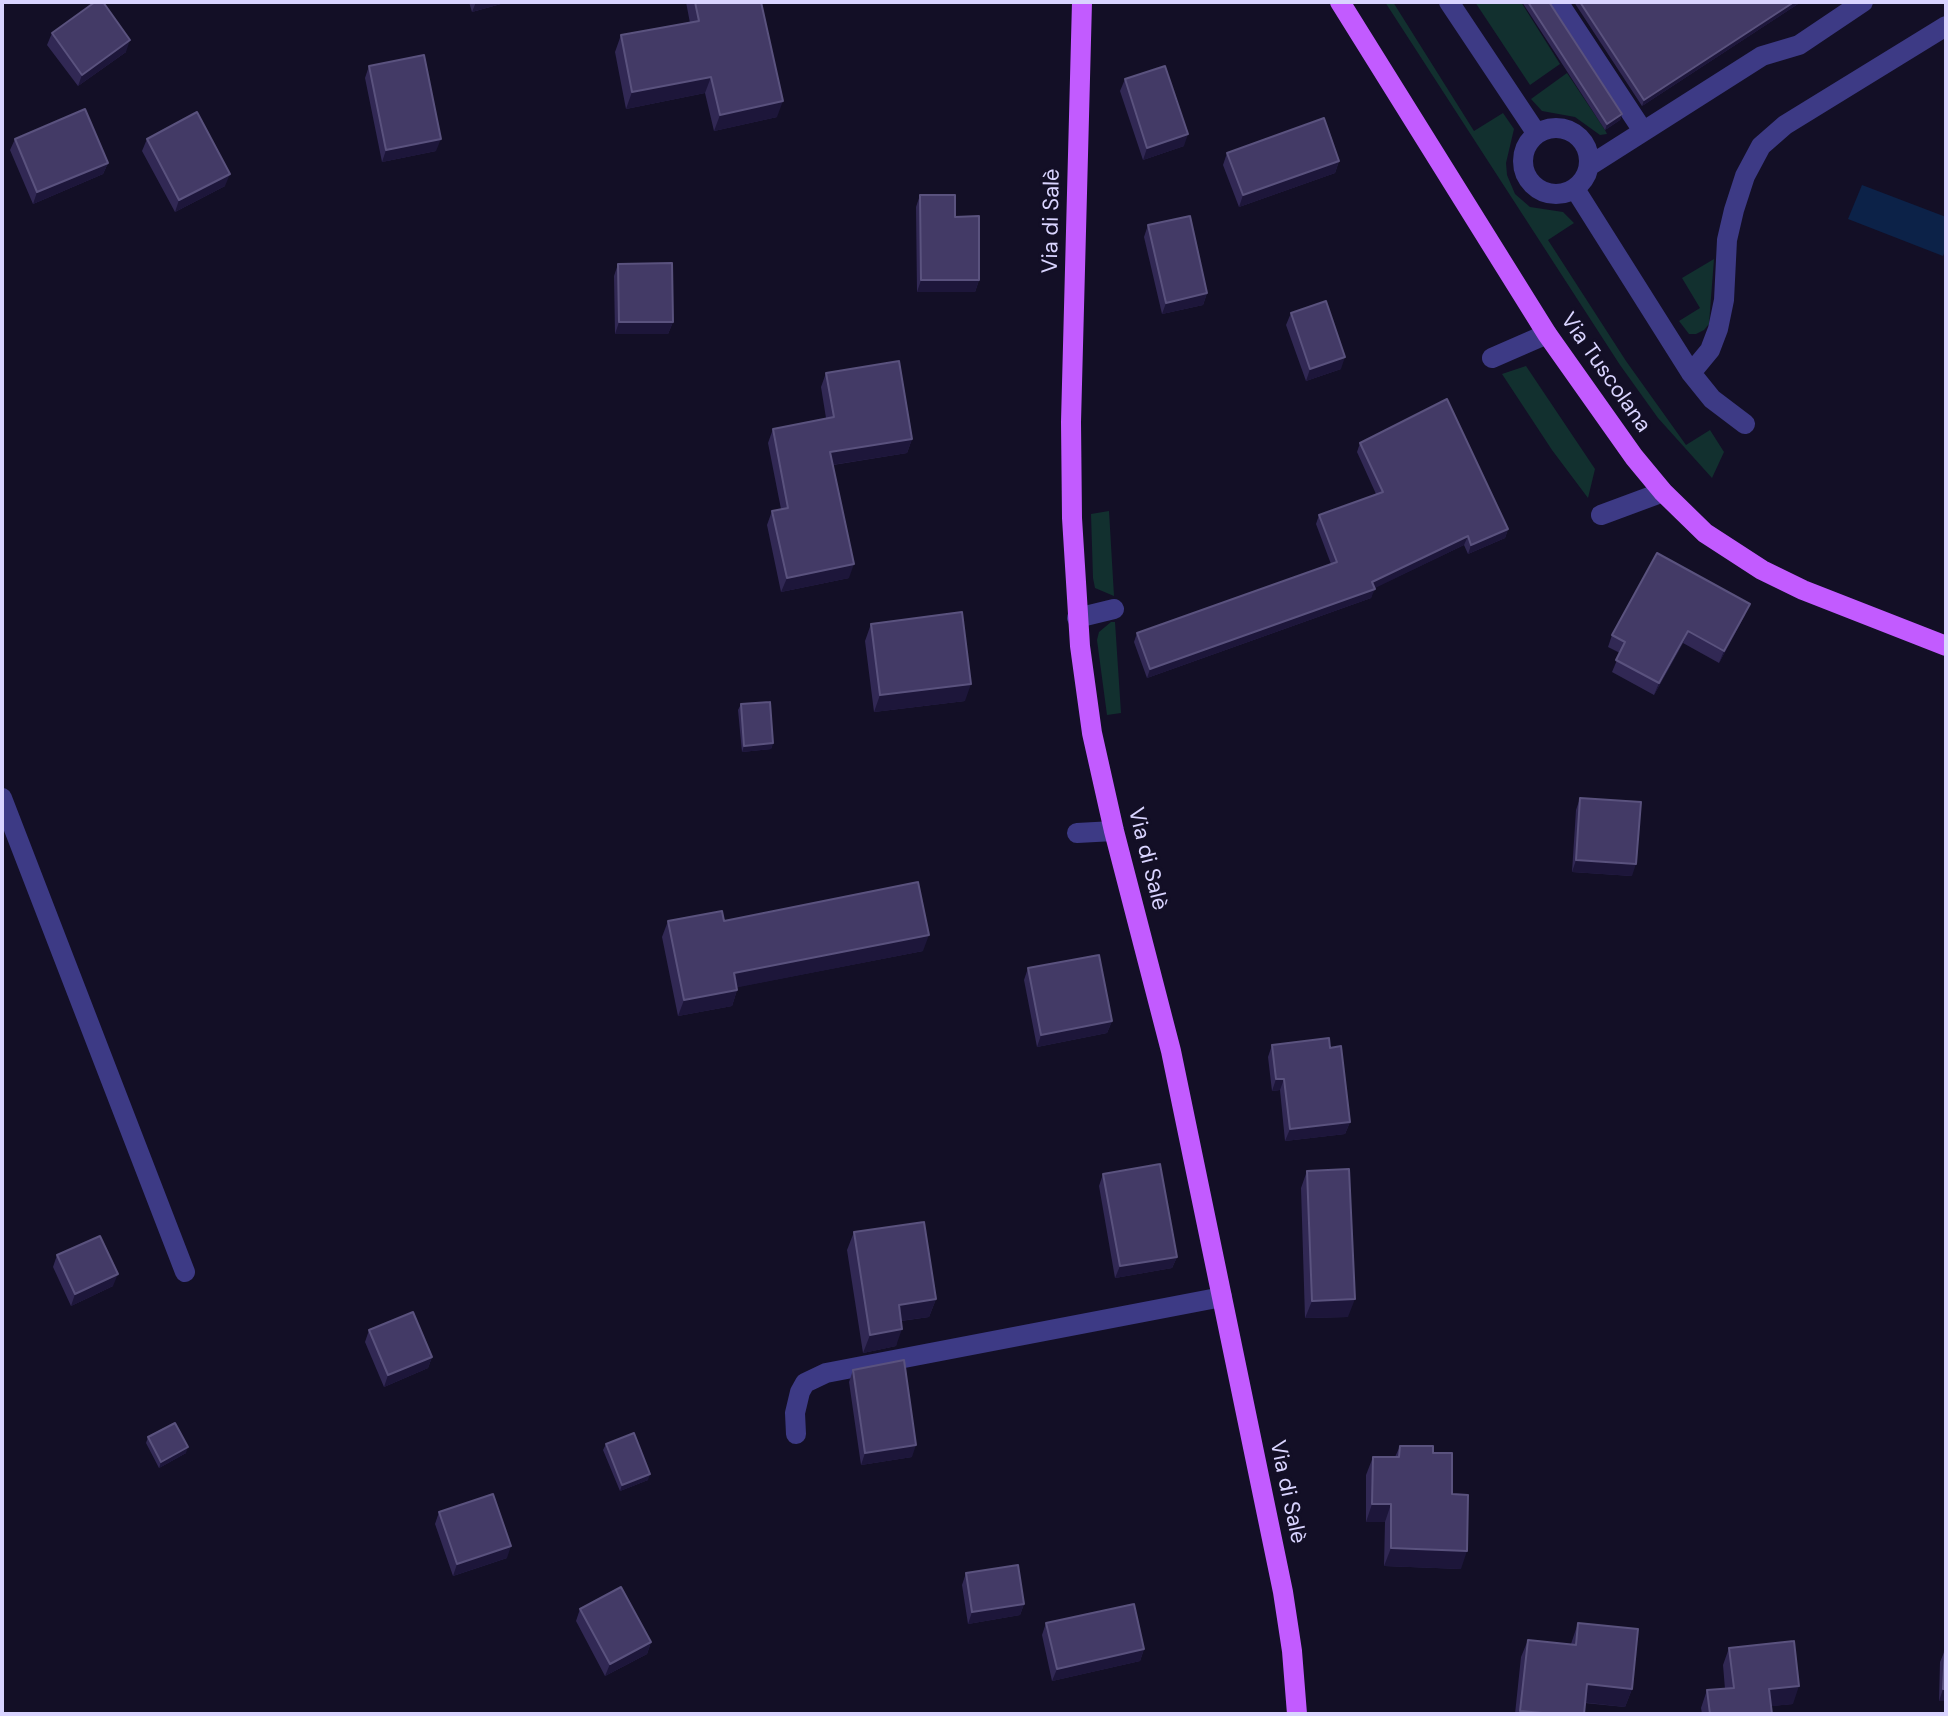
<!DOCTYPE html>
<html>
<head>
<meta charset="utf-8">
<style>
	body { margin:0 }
	#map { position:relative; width:1948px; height:1716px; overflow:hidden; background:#130f26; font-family:"DM Sans",sans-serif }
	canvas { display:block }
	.frame { position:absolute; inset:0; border:4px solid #d9d4ff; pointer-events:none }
</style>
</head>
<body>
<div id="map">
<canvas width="1948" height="1716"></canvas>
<div class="frame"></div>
</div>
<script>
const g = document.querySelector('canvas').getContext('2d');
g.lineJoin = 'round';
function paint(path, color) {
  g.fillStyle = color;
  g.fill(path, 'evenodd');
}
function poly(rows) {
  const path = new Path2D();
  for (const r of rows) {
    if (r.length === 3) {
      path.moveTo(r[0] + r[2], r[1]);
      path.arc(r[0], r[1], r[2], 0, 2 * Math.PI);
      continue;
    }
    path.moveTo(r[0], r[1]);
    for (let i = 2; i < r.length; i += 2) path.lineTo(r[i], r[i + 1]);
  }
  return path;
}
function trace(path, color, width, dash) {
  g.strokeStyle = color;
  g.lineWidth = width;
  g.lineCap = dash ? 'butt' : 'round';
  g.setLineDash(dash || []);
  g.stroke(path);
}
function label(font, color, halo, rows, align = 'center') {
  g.font = font + ' "DM Sans",sans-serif';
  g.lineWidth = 6;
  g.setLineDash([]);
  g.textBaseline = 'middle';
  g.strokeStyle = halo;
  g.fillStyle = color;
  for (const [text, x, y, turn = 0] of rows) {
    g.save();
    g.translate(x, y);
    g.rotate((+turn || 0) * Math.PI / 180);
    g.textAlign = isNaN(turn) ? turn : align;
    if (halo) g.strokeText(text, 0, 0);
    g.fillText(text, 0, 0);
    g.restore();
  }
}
const green = poly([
	[1385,2,1393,2,1474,131,1503,113,1514,129,1506,163,1507,175,1515,194,1530,207,1563,212,1574,223,1548,240,1626,361,1686,445,1710,430,1724,452,1712,478,1658,418,1620,365],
	[1475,2,1521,2,1560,64,1530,85],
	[1567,73,1605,130,1607,134,1600,135,1575,117,1542,111,1531,99],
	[1714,259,1709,324,1704,330,1696,334,1689,334,1679,321,1700,308,1682,278],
	[1526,366,1595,469,1588,498,1552,450,1502,374],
	[1109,511,1114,596,1095,588,1093,578,1091,514],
	[1111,622,1115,622,1121,713,1107,715,1097,640,1099,632]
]);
const water = poly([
	[1862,185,1946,217,1946,249,1943,256,1848,219]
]);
const minor = poly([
	[1449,2,1537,134],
	[1558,2,1643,131],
	[1556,161,33],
	[1589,166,1762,56,1799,45,1863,2],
	[1575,189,1691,373,1712,399,1745,424],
	[1492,358,1547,334],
	[1691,373,1710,350,1718,329,1724,300,1727,240,1734,210,1745,176,1761,146,1785,125,1946,26],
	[1601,515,1663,492],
	[1077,618,1114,609],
	[2,798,185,1272],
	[1077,833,1114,831],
	[796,1434,795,1413,800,1392,805,1383,826,1373,1222,1297]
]);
const major = poly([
	[1082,2,1071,422,1072,518,1080,646,1092,733,1114,831,1171,1051,1283,1592,1292,1651,1297,1714],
	[1340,2,1547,334,1634,457,1663,492,1705,533,1762,570,1803,590,1946,646]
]);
const wall = poly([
	[469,2,508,2,472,12],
	[686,2,761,2,777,117,714,131,705,93,626,109,615,52,621,35,690,23],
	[1522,2,1549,2,1622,114,1620,120,1605,130],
	[1574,2,1801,2,1642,106],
	[52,33,126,52,78,86,47,45],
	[369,66,436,151,382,162,365,78],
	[1125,79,1184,146,1143,160,1120,91],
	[15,139,108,163,103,174,33,204,10,150],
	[147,139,225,186,175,212,142,151],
	[1227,153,1339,161,1335,173,1239,207,1223,165],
	[920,195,955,217,979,280,975,292,917,292,916,207],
	[1148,225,1207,293,1203,305,1162,314,1144,237],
	[618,264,673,322,668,334,615,334,614,276],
	[1291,313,1341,369,1306,381,1286,325],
	[826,373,912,439,907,453,833,465,849,578,781,592,767,525,772,511,781,509,768,443,773,429,826,418,821,387],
	[1360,443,1508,529,1505,538,1468,554,1464,545,1374,588,1371,598,1147,678,1134,642,1137,633,1331,564,1316,524,1319,515,1376,494,1357,452],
	[1745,615,1719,663,1683,643,1654,695,1612,672,1620,653,1608,647,1612,635],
	[871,624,965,701,874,712,865,641],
	[741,704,773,743,771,749,742,752,738,710],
	[1580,798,1632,876,1572,872,1576,810],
	[668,921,724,921,923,951,737,987,737,990,732,1006,678,1016,662,937],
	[1028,968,1112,1021,1107,1033,1037,1047,1024,980],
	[1272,1045,1330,1048,1350,1122,1345,1134,1285,1141,1280,1090,1272,1091,1268,1057],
	[1307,1171,1348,1317,1305,1318,1301,1188],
	[1103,1174,1177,1257,1172,1268,1115,1278,1099,1186],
	[854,1232,936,1299,929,1317,901,1321,896,1346,863,1353,847,1250],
	[57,1255,113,1286,71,1306,53,1267],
	[369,1330,432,1357,428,1368,384,1387,365,1342],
	[853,1370,912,1457,861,1465,849,1382],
	[148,1437,186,1453,159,1468,146,1443],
	[606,1444,648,1480,620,1491,603,1450],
	[1400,1446,1433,1453,1452,1494,1461,1569,1384,1566,1385,1522,1366,1522,1366,1475,1373,1457,1395,1457],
	[439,1512,507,1558,453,1576,435,1524],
	[966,1573,1024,1604,1020,1615,968,1624,962,1585],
	[580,1609,651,1642,647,1654,605,1676,576,1621],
	[1046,1623,1144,1649,1140,1661,1052,1681,1042,1635],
	[1578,1623,1632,1689,1625,1707,1585,1703,1584,1714,1515,1714,1521,1657,1528,1640,1571,1644],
	[1729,1648,1793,1704,1771,1706,1772,1714,1702,1714,1701,1708,1707,1690,1725,1689,1723,1665],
	[1945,1650,1946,1701,1939,1701,1940,1662]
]);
const shadedWall = poly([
	[476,2,508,2,472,12],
	[1794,2,1801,2,1642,106,1644,100],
	[130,40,126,52,78,86,82,75],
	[711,77,705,93,626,109,632,92],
	[783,101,777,117,714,131,720,115],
	[1622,114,1620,120,1605,130,1607,124],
	[1188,134,1184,146,1143,160,1147,148],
	[441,139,436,151,382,162,386,150],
	[1339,161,1335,173,1239,207,1243,195],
	[108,163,103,174,33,204,37,192],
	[230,174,225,186,175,212,179,200],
	[921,280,979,280,975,292,917,292],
	[1207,293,1203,305,1162,314,1166,303],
	[619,322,673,322,668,334,615,334],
	[1345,357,1341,369,1306,381,1310,369],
	[912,439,907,453,825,466,830,452],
	[1508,529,1505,538,1468,554,1471,545],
	[1468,536,1464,545,1369,591,1372,582],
	[854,564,849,578,781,592,787,578],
	[1375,589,1371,598,1147,678,1150,669],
	[1750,604,1745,615,1719,663,1724,651],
	[1688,631,1683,643,1654,695,1659,683],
	[971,684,965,701,874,712,880,695],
	[773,743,771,749,742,752,744,746],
	[1576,860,1636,864,1632,876,1572,872],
	[929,935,923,951,729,989,734,973],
	[737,990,732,1006,678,1016,684,1000],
	[1112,1021,1107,1033,1037,1047,1041,1035],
	[1276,1079,1284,1079,1280,1090,1272,1091],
	[1350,1122,1345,1134,1285,1141,1290,1129],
	[1177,1257,1172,1268,1115,1278,1120,1266],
	[118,1274,113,1286,71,1306,75,1294],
	[936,1299,929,1317,892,1322,899,1305],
	[1355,1299,1348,1317,1305,1318,1312,1301],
	[902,1329,896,1346,863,1353,870,1335],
	[432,1357,428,1368,384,1387,388,1375],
	[916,1445,912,1457,861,1465,865,1453],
	[188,1447,186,1453,159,1468,161,1462],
	[650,1474,648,1480,620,1491,622,1485],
	[1372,1504,1391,1504,1385,1522,1366,1522],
	[511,1546,507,1558,453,1576,457,1564],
	[1391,1548,1467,1551,1461,1569,1384,1566],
	[1024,1604,1020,1615,968,1624,972,1612],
	[651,1642,647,1654,605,1676,610,1664],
	[1144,1649,1140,1661,1052,1681,1057,1669],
	[1587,1684,1632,1689,1625,1707,1581,1702],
	[1799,1686,1793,1704,1763,1707,1769,1689],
	[1943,1689,1946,1689,1946,1701,1939,1701],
	[1520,1711,1554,1714,1519,1714]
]);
const building = poly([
	[95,2,103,2,130,40,82,75,52,33,95,2],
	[695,2,761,2,783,101,720,115,711,77,632,92,621,35,699,21,695,2],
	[1528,2,1549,2,1622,114,1607,124,1528,2],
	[1580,2,1794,2,1644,100,1580,2],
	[424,55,441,139,386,150,369,66,424,55],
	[1165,66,1188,134,1147,148,1125,79,1165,66],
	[85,109,108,163,37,192,15,139,85,109],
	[197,112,230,174,179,200,147,139,197,112],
	[1324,118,1339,161,1243,195,1227,153,1324,118],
	[920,195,955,195,955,217,979,216,979,280,921,280,920,195],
	[1190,216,1207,293,1166,303,1148,225,1190,216],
	[672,263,673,322,619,322,618,264,672,263],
	[1326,301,1345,357,1310,369,1291,313,1326,301],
	[899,361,912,439,830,452,854,564,787,578,772,511,788,508,773,429,834,417,826,373,899,361],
	[1447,399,1508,529,1471,545,1468,536,1372,582,1375,589,1150,669,1137,633,1337,562,1319,515,1383,492,1360,443,1447,399],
	[1657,553,1750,604,1724,651,1688,631,1659,683,1616,660,1625,642,1612,635,1657,553],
	[962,612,971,684,880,695,871,624,962,612],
	[770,702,773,743,744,746,741,704,770,702],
	[1580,798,1641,802,1636,864,1576,860,1580,798],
	[918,882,929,935,734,973,737,990,684,1000,668,921,722,911,724,921,918,882],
	[1099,955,1112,1021,1041,1035,1028,968,1099,955],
	[1329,1038,1330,1048,1341,1046,1350,1122,1290,1129,1284,1079,1276,1079,1272,1045,1329,1038],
	[1160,1164,1177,1257,1120,1266,1103,1174,1160,1164],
	[1349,1169,1355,1299,1312,1301,1307,1171,1349,1169],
	[924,1222,936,1299,899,1305,902,1329,870,1335,854,1232,924,1222],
	[100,1236,118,1274,75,1294,57,1255,100,1236],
	[413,1312,432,1357,388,1375,369,1330,413,1312],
	[904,1360,916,1445,865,1453,853,1370,904,1360],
	[175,1423,188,1447,161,1462,148,1437,175,1423],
	[634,1433,650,1474,622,1485,606,1444,634,1433],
	[1400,1446,1433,1446,1433,1453,1452,1453,1452,1494,1468,1495,1467,1551,1391,1548,1391,1504,1372,1504,1373,1457,1399,1457,1400,1446],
	[493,1494,511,1546,457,1564,439,1512,493,1494],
	[1018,1565,1024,1604,972,1612,966,1573,1018,1565],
	[621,1587,651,1642,610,1664,580,1609,621,1587],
	[1134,1604,1144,1649,1057,1669,1046,1623,1134,1604],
	[1578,1623,1638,1629,1632,1689,1587,1684,1584,1714,1554,1714,1520,1711,1528,1640,1576,1645,1578,1623],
	[1794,1641,1799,1686,1769,1689,1772,1714,1710,1714,1707,1690,1734,1688,1729,1648,1794,1641],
	[1945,1650,1946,1650,1946,1689,1943,1689,1945,1650]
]);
const streetNames = [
	["Via di Salè",1052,221,-89],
	["Via Tuscolana",1605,373,55],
	["Via di Salè",1147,859,76],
	["Via di Salè",1287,1492,78]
];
paint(green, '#12302f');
paint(water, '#0c2248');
trace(minor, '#3d3a85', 20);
trace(major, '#c25bff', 20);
paint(wall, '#312854');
paint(shadedWall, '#1d163a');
paint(building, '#433a66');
trace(building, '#5a527e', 2);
label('22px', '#d9d4ff', '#130f26', streetNames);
</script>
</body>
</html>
